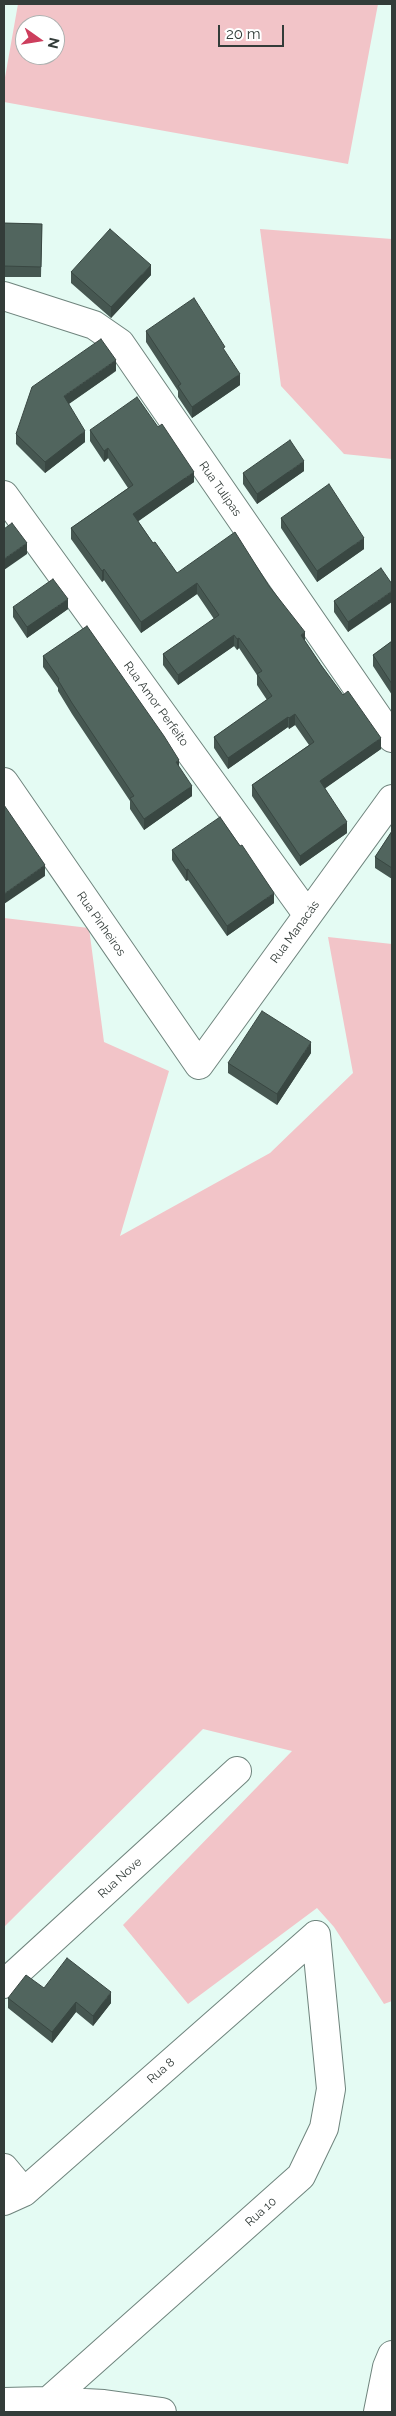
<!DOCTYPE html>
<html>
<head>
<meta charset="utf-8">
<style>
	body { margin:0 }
	#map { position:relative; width:396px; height:2416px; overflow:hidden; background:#e4fbf3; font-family:Raleway,sans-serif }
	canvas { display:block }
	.frame { position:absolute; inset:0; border:5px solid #333c39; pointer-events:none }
	.north { position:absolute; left:15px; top:15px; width:50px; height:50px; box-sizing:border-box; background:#fff; border:1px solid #adb1b0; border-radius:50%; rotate:103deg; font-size:14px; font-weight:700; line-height:20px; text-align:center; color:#333c39 }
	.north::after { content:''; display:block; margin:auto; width:18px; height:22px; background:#cd3e5d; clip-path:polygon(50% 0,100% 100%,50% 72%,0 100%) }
	.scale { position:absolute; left:218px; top:25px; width:66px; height:22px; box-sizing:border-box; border:2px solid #333c39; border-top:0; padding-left:6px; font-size:15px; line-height:18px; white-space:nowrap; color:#333c39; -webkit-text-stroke:4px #fff; paint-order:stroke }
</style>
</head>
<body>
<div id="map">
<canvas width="396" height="2416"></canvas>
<div class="frame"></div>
<div class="north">N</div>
<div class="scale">20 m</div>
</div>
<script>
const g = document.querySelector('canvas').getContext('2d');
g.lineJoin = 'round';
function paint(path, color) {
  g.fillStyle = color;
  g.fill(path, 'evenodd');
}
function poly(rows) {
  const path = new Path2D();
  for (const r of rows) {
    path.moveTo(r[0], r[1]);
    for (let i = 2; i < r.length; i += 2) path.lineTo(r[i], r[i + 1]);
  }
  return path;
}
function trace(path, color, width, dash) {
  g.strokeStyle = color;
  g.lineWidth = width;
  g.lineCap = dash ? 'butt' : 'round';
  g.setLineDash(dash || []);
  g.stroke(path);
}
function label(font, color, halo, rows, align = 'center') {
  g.font = font + ' Raleway,sans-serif';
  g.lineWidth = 5;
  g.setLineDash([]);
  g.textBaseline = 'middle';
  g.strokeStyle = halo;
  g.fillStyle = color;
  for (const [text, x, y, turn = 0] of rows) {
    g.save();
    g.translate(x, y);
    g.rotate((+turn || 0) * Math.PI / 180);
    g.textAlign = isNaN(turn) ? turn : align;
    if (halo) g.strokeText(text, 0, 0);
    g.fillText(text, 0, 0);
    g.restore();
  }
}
const green = poly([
	[18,4,378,4,348,164,4,102,4,83],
	[25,25,55,25,55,55,25,55],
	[260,229,392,239,392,459,344,454,281,386],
	[4,918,89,928,104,1042,169,1071,120,1236,270,1153,353,1073,328,937,392,944,392,2001,384,2004,334,1927,317,1908,188,2004,123,1925,292,1751,203,1729,4,1927]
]);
const minor = poly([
	[4,296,94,325,120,343,392,738],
	[4,495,307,914],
	[4,782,199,1065,392,799],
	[4,1984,237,1771],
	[4,2168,24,2192],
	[4,2201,24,2192,316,1935],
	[4,2402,46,2401,104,2404,162,2412],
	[36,2412,301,2176,324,2128,331,2089,316,1935],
	[378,2412,387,2367,392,2355]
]);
const wall = poly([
	[4,223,42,224,41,277,4,277],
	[71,272,151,275,111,318,71,283],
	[146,331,225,352,240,385,192,418,178,397,178,391,146,342],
	[116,371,69,404,85,442,45,473,16,444,16,434],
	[90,430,194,482,138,521,153,543,177,573,269,586,321,665,381,749,325,788,347,833,300,866,252,796,252,785,309,745,295,725,289,729,288,727,228,769,214,748,214,737,267,700,257,685,257,675,239,648,237,650,234,646,178,685,163,665,163,654,214,619,197,594,141,633,104,580,102,582,71,539,71,528,128,488,108,458,104,462,90,441],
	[304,471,257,504,243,484,243,473],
	[281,518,364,549,317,582,281,528],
	[392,584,348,632,334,612,334,601],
	[13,607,68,609,27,638,13,617],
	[392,641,392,695,373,666,373,655],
	[43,656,179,767,192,796,144,830,130,809,130,801,72,714,58,691,58,688,43,667],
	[392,831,392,879,375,868,375,857],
	[172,850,274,903,227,936,188,880,186,881,172,860],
	[311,1053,277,1105,228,1073,228,1063],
	[44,1988,111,2003,93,2026,76,2012,52,2043,8,2008,8,1998]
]);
const shadedWall = poly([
	[151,265,151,275,111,318,111,307],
	[116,360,116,371,64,407,64,396],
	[240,374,240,385,192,418,192,407],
	[85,431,85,442,45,473,45,462],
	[108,448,108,458,104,462,104,451],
	[304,461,304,471,257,504,257,494],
	[194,472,194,482,133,525,133,514],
	[364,538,364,549,317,582,317,571],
	[27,543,27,554,4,570,4,559],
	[104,569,104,580,102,582,102,571],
	[197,583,197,594,141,633,141,622],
	[392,591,392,602,348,632,348,622],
	[68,599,68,609,27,638,27,627],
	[305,632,305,643,301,635],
	[234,635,234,646,178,685,178,675],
	[239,638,239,648,237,650,237,639],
	[295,714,295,725,289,729,289,718],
	[288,717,288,727,228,769,228,758],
	[381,738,381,749,320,792,320,781],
	[179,760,179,770,176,762],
	[192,786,192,796,144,830,144,819],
	[347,822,347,833,300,866,300,856],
	[45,865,45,876,4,904,4,894],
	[188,869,188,880,186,881,186,870],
	[274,893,274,903,227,936,227,926],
	[311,1042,311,1053,277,1105,277,1094],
	[111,1992,111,2003,93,2026,93,2016],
	[76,2002,76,2012,52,2043,52,2032]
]);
const building = poly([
	[4,223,42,224,41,267,4,266,4,223],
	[110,229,151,265,111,307,71,272,110,229],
	[194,298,225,347,223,348,240,374,192,407,178,386,181,384,146,331,194,298],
	[101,339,116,360,64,396,85,431,45,462,16,434,32,387,101,339],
	[137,397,158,427,162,424,194,472,133,514,153,543,155,542,177,573,235,532,269,586,305,632,301,635,321,665,343,695,348,691,381,738,320,781,347,822,300,856,252,785,314,742,295,714,289,718,288,717,228,758,214,737,272,696,257,674,262,671,239,638,237,639,234,635,178,675,163,654,219,615,197,583,141,622,104,569,102,571,71,528,133,485,108,448,104,451,90,430,137,397],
	[290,440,304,461,257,494,243,473,290,440],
	[329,484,364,538,317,571,281,518,329,484],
	[12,523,27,543,4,559,4,529,12,523],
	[381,568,392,584,392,591,348,622,334,601,381,568],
	[53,579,68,599,27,627,13,607,53,579],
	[87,626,164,736,179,760,176,762,192,786,144,819,130,798,134,796,72,703,58,680,59,679,43,656,87,626],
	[392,641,392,684,373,655,392,641],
	[4,805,45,865,4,894,4,805],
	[220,817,240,846,242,845,274,893,227,926,188,869,186,870,172,850,220,817],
	[392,831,392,868,375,857,392,831],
	[262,1011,311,1042,277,1094,228,1063,262,1011],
	[67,1958,111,1992,93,2016,76,2002,52,2032,8,1998,26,1975,44,1988,67,1958]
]);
const streetNames = [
	["Rua Tulipas",220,489,55],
	["Rua Amor Perfeito",156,704,54],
	["Rua Pinheiros",101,924,55],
	["Rua Manacás",295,932,-54],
	["Rua Nove",120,1878,-42],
	["Rua 8",161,2071,-41],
	["Rua 10",261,2212,-42]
];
paint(green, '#f2c4c8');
trace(minor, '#6f847d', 30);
trace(minor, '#fff', 28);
paint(wall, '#465751');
paint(shadedWall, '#394742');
paint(building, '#51655e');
trace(building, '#394742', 1);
label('12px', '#333c39', '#fff', streetNames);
</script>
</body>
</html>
